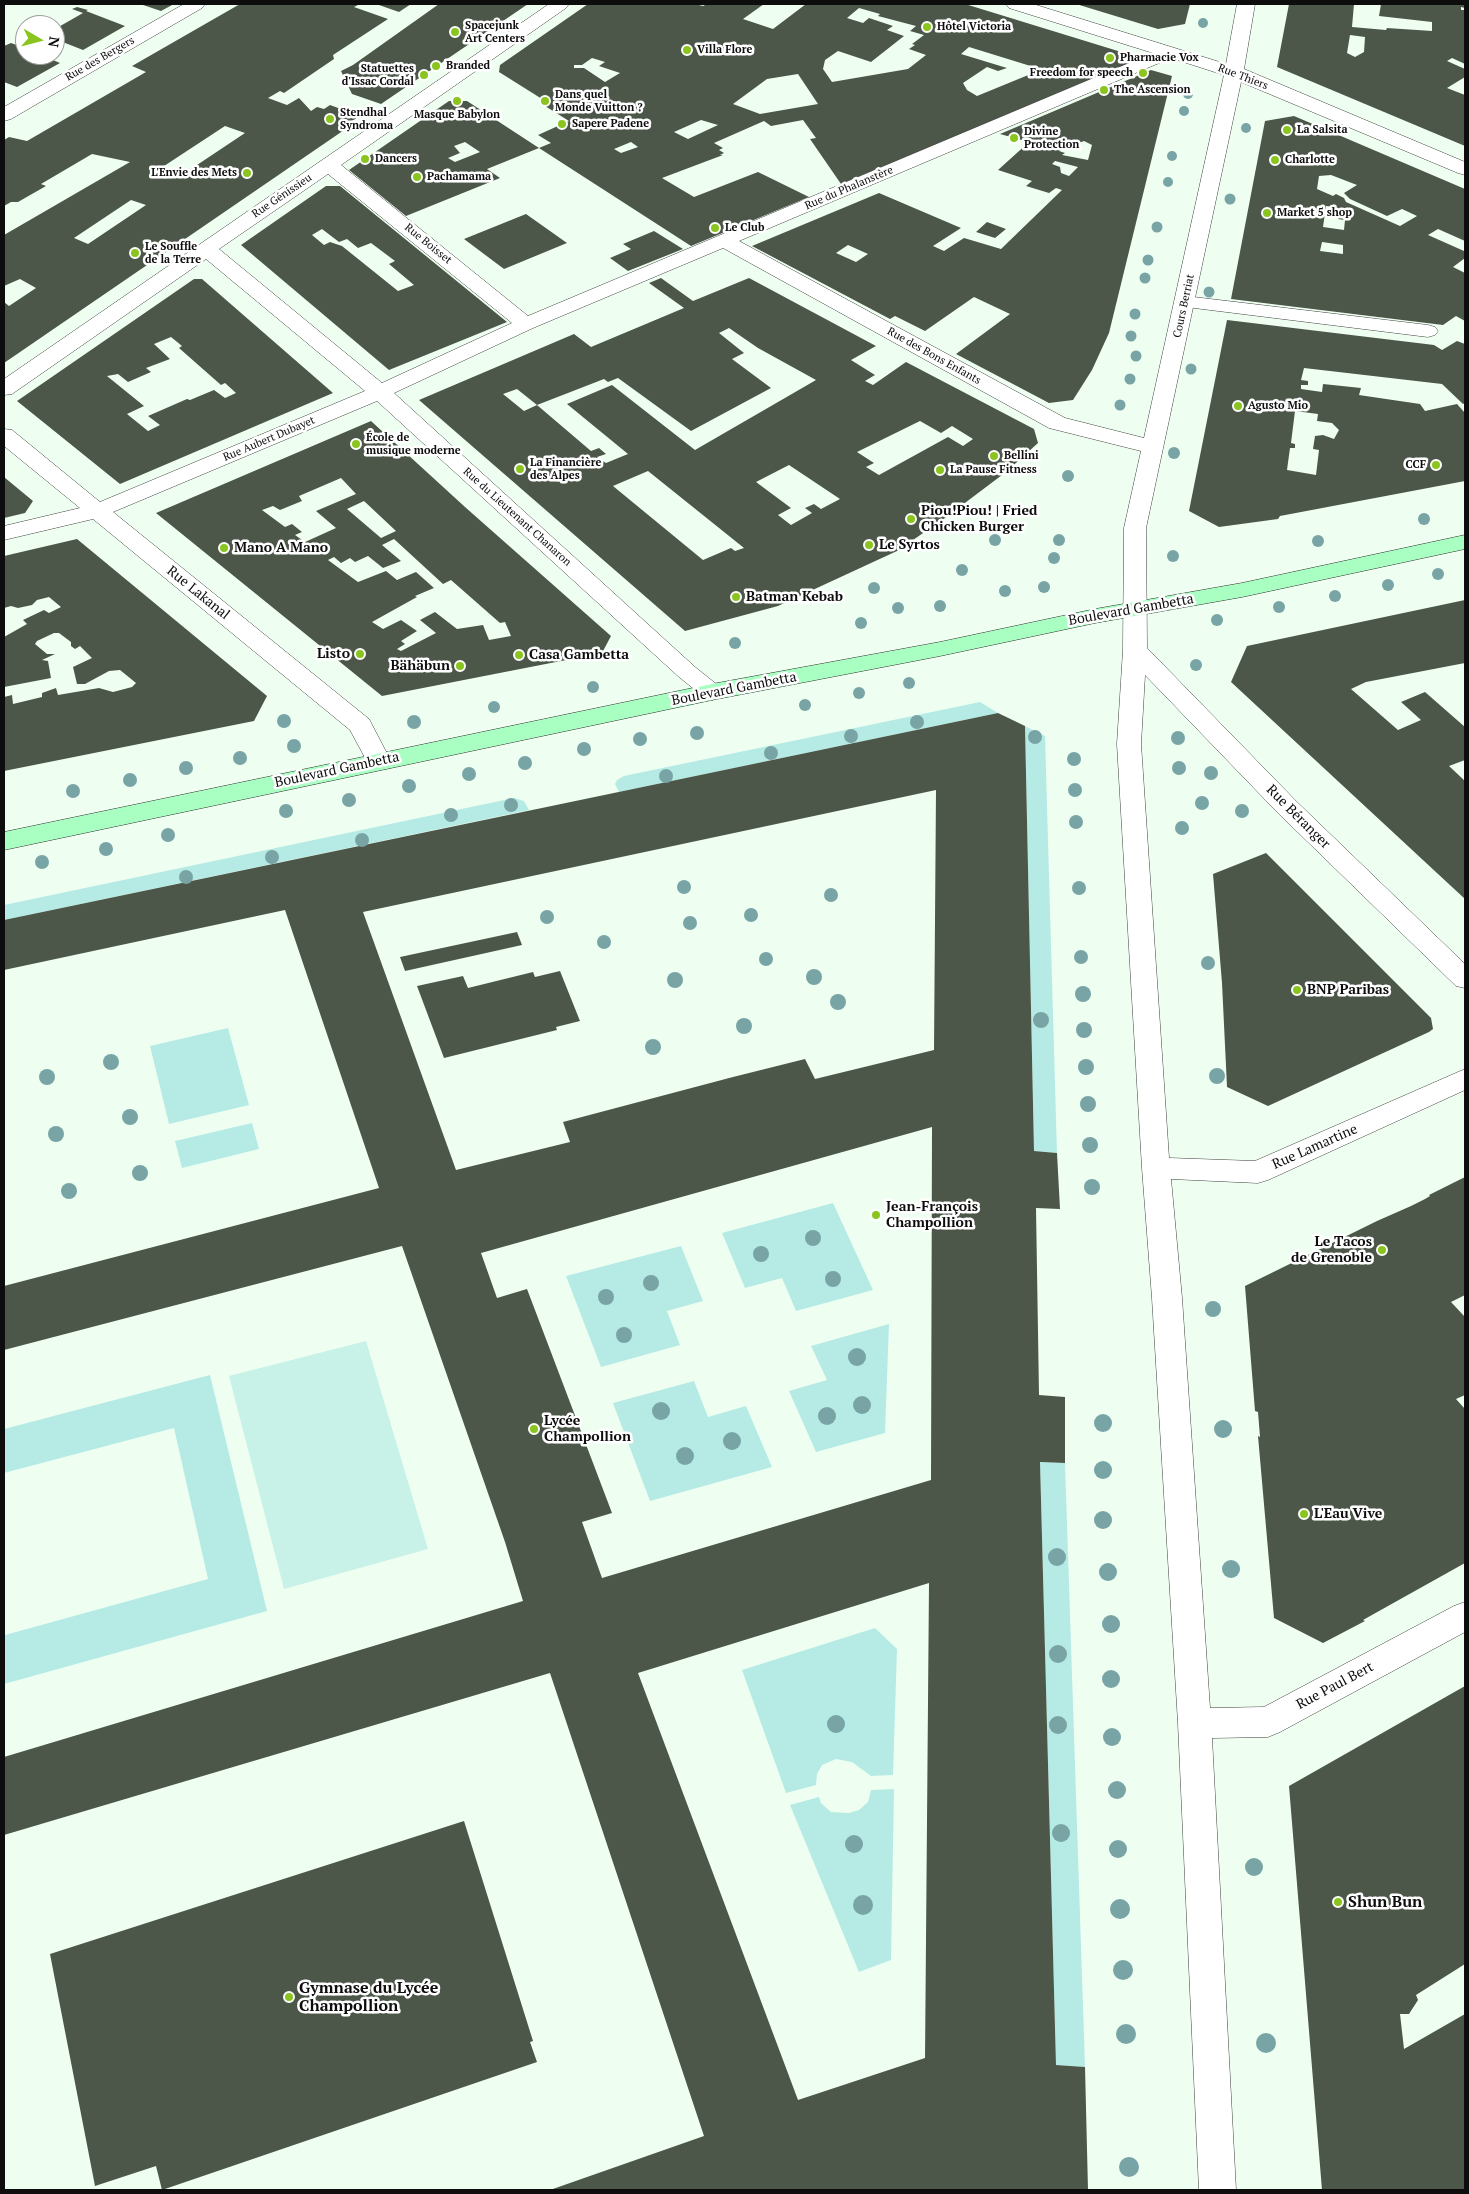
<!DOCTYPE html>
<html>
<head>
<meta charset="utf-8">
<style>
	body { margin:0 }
	#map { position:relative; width:1469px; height:2194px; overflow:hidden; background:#eefff1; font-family:"PT Serif",serif }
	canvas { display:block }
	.frame { position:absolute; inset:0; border:5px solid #0d0d0d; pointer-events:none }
	.north { position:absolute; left:15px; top:15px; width:50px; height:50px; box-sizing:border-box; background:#fff; border:1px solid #9e9e9e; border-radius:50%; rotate:98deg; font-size:14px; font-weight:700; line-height:20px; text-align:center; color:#0d0d0d }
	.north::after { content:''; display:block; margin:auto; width:18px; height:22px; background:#8ac41f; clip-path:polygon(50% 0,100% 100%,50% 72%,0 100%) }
</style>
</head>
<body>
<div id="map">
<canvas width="1469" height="2194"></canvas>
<div class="frame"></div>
<div class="north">N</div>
</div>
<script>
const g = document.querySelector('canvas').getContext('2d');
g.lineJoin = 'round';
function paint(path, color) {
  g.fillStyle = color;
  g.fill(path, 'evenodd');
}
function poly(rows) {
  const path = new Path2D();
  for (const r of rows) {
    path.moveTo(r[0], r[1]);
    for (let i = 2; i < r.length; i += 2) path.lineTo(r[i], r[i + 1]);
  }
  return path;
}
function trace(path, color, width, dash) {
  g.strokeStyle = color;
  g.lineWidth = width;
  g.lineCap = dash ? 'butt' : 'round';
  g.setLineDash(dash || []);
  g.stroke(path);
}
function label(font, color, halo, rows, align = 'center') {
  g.font = font + ' "PT Serif",serif';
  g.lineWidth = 5;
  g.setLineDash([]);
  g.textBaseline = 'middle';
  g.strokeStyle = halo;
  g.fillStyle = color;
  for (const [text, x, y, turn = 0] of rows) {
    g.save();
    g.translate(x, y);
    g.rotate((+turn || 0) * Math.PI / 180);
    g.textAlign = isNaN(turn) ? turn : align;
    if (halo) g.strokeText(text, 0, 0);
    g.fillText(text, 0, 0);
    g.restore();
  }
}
const green = poly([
	[980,702,998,713,619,792,615,784,617,780,624,776],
	[1025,726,1045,736,1057,1153,1034,1151],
	[514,798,524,801,529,810,4,920,4,905],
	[228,1028,249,1105,169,1124,150,1046],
	[252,1123,259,1149,182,1168,175,1141],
	[833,1203,873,1290,796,1311,782,1278,745,1288,722,1233],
	[681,1246,703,1301,667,1311,680,1345,601,1367,566,1276],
	[889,1324,885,1433,816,1452,789,1391,827,1380,811,1346],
	[210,1375,267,1611,4,1684,4,1629,5,1635,208,1579,174,1428,4,1473,4,1429],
	[694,1381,708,1417,746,1406,772,1467,650,1501,613,1403],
	[1040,1462,1065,1463,1085,2067,1056,2065],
	[875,1628,897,1649,893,1775,871,1776,852,1762,836,1759,822,1765,817,1774,816,1785,786,1793,742,1670],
	[894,1789,891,1960,859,1972,790,1805,819,1797,821,1803,831,1812,849,1813,859,1810,868,1802,871,1790]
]);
const pitch = poly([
	[366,1341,428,1549,284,1589,229,1376]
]);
const building = poly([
	[140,4,174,4,161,11],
	[240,4,360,4,354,7,388,19,333,55,334,59,284,93,280,91,268,98,287,105,299,98,311,111,317,107,324,109,330,105,360,116,347,124,350,126,4,363,4,302,9,306,36,288,20,279,4,286,4,235,130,162,92,154,41,184,46,186,18,202,11,202,4,206,4,140,9,137,27,141,146,72,132,66],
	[225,126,245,133,185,173,161,168],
	[131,200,146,205,88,244,74,238],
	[376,4,411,4,399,12],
	[439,4,528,4,381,104,352,94,341,71,353,65],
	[588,4,695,4,703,6,707,4,764,4,743,19,773,29,806,4,965,4,1131,55,1129,64,841,184,810,139,816,138,803,120,771,126,764,121,714,143,723,148,719,150,724,153,720,155,723,155,662,178,694,197,758,172,809,197,691,246,539,148,551,143,538,135,569,121,545,106,550,104,499,72,500,65],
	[859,8,880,14,878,16,916,26,910,31,924,35,912,44,915,45,909,49,926,55,908,69,832,82,823,69,825,60,838,51,871,62,904,36,887,30,893,26,869,18,863,23,847,18],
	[969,47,1037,68,1035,70,1038,71,977,96,967,90,963,83,987,67,998,71,1007,68,961,54],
	[592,58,605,62,599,66,620,73,605,82,584,68,574,68,574,65,582,65],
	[798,74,818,104,760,114,733,104,767,79],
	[701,120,718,125,688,139,674,132],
	[631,142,638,147,621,153,614,149],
	[1076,4,1190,4,1185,24,1158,29],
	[1289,4,1354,4,1352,27,1386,30,1387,28,1432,31,1432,22,1379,16,1381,4,1465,4,1465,8,1461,7,1461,10,1465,10,1465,64,1452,58,1447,61,1465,69,1465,77,1447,88,1465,95,1465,146,1277,67],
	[1350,35,1365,37,1364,52,1355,57,1347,53],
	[77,7,88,10,86,11,125,26,83,50,55,39,55,29,83,13,72,9],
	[11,43,25,48,25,55,41,55,60,63,17,87,4,82,4,46],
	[1151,70,1172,76,1109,333,1092,370,1073,400,1049,403,956,354,1010,314,974,297,925,331,895,316,890,319,752,246,879,193,961,228,933,246,944,251,964,238,1001,249,1062,190,1056,188,1049,193,1026,186,1032,181,998,170,1029,142,1000,134],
	[1084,141,1092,145,1088,160,1062,155,1065,153,1059,151],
	[1055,161,1078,167,1069,176,1061,173,1060,167,1052,164],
	[848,245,868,254,856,262,836,253],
	[449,101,467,101,539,148,487,169,500,178,406,216,349,170],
	[465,142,480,152,455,162,448,158,460,153,454,146],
	[1294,116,1465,189,1465,241,1438,229,1428,235,1464,251,1465,258,1453,267,1465,273,1465,321,1456,316,1443,325,1231,299,1265,121],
	[1331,175,1357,185,1344,193,1350,199,1387,216,1402,209,1417,216,1400,226,1346,202,1344,198,1336,194,1333,196,1317,189,1319,176],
	[1326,206,1335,207,1334,214,1338,215,1338,219,1345,220,1344,230,1323,227],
	[1322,242,1343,245,1343,254,1320,251],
	[326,186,340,186,507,322,389,370,241,245],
	[322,229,339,242,347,239,358,248,371,243,395,261,389,264,414,285,398,291,342,246,330,242,324,245,312,235],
	[526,214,567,243,504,269,464,239],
	[987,222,1006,229,995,238,976,232],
	[654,231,683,249,628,271,610,258,631,249,623,244],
	[661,278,693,301,749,278,876,346,851,360,875,375,865,381,873,385,906,362,1034,429,1038,443,1006,472,945,518,897,551,778,606,685,631,419,400,574,334,591,347,684,308,649,283],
	[729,328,758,348,816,380,695,450,612,385,567,404,628,454,606,463,597,457,606,454,599,448,591,451,537,405,604,379,608,382,618,378,691,431,771,388,732,359,744,353,719,333],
	[517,389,537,405,524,411,503,394],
	[920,421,941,433,952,426,973,439,963,446,948,437,879,475,866,467,874,463,857,452],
	[789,465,840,499,821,509,814,504,805,508,812,513,791,525,778,515,791,508,756,482],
	[648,471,744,548,735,551,731,548,703,560,613,486],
	[194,279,202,279,333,393,120,484,17,401],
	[171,337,182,346,179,348,221,385,225,383,236,393,225,398,214,390,190,400,187,399,148,416,160,425,148,431,127,414,144,406,107,376,118,374,128,382,151,372,146,368,170,359,154,344],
	[1227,320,1434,345,1442,350,1457,341,1465,344,1465,403,1463,404,1442,384,1304,368,1301,380,1308,381,1308,385,1301,385,1301,389,1322,392,1323,384,1361,388,1359,395,1420,404,1425,411,1457,404,1465,413,1465,481,1280,516,1278,519,1219,527,1189,511],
	[1295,411,1318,414,1317,421,1332,423,1339,430,1334,439,1323,435,1315,436,1313,449,1319,450,1316,475,1287,470,1290,448,1295,448,1295,444,1291,443],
	[371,421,465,507,611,636,602,653,382,696,156,513],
	[341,478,356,494,316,511,336,528,305,542,295,535,302,532,292,524,285,527,262,510,273,506,280,510,302,501,299,496],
	[364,501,396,531,381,538,347,509],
	[394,539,443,584,451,580,500,623,505,622,511,636,489,640,483,625,457,629,435,612,420,620,436,633,401,651,397,649,405,644,401,641,417,631,401,620,383,629,372,622,417,597,415,596,434,588,416,572,397,580,386,571,358,582,328,560,334,557,341,563,350,558,355,562,368,556,383,568,401,561,382,545],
	[4,477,33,501,25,513,4,518],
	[77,539,267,696,254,721,4,771,4,697,12,695,13,704,42,697,42,693,56,688,58,695,99,688,113,692,132,687,136,683,120,670,109,671,85,684,77,684,73,667,92,658,80,646,75,649,71,646,71,642,59,633,54,633,37,641,35,644,47,654,55,654,42,660,48,661,51,678,4,687,4,637,27,624,23,620,44,610,49,613,61,607,49,597,37,600,32,605,18,608,11,606,4,608,4,556],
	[1465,600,1465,663,1366,682,1351,689,1398,730,1421,720,1401,702,1425,692,1465,727,1465,760,1449,766,1465,781,1465,899,1231,682,1247,646],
	[998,713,1025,726,1034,1151,1057,1153,1060,1209,1036,1208,1039,1395,1065,1397,1065,1463,1040,1462,1056,2065,1085,2067,1088,2190,550,2190,704,2136,550,1673,4,1835,4,1757,523,1601,505,1542,402,1246,4,1350,4,1286,379,1188,285,910,4,970,4,920],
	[936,790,934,1050,815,1079,805,1059,733,1077,563,1122,570,1142,456,1170,363,912],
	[932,1127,931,1480,602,1578,582,1522,612,1513,527,1289,497,1298,481,1253],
	[929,1583,925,2058,798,2100,638,1673],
	[1266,853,1431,1018,1433,1029,1429,1032,1268,1106,1227,1087,1222,983,1213,874],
	[517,932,522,945,405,971,400,957],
	[560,971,580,1021,556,1027,557,1030,444,1058,417,986,463,976,468,988,533,972,535,977],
	[1465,1177,1465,1295,1451,1302,1465,1317,1465,1395,1456,1399,1465,1409,1465,1563,1363,1620,1365,1621,1323,1643,1274,1618,1258,1436,1260,1437,1258,1412,1255,1411,1245,1286,1377,1221,1411,1206,1425,1199,1430,1196,1429,1195],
	[1465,1686,1465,1964,1416,1995,1418,2000,1409,2014,1400,2014,1404,2049,1465,2014,1465,2190,1322,2190,1289,1786],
	[464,1821,533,2041,530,2042,537,2062,162,2190,156,2166,95,2186,50,1954]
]);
const lane = poly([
	[1185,296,1428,325,1435,327,1438,331,1435,335,1428,337,1178,306,1175,302,1178,298,1185,296]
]);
const street = poly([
	[184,4,205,4,202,8,11,119,4,121,4,107,184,4],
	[549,4,569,4,566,8,341,165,528,316,1153,53,1009,8,1006,4,1033,4,1226,64,1237,4,1255,4,1244,69,1465,162,1465,175,1458,173,1241,82,1146,528,1147,648,1296,801,1465,964,1465,988,1456,986,1278,813,1145,675,1141,744,1169,1158,1255,1161,1465,1069,1465,1090,1268,1180,1258,1183,1171,1179,1182,1298,1210,1708,1264,1707,1454,1606,1465,1602,1465,1632,1280,1732,1268,1737,1212,1738,1236,2190,1199,2190,1178,1723,1152,1298,1142,1168,1117,744,1123,650,1124,528,1141,451,1049,428,723,248,533,328,394,393,695,667,720,687,724,692,720,697,712,700,704,697,679,677,377,401,113,512,369,719,391,761,388,767,379,769,370,767,350,730,93,519,4,540,4,526,80,508,4,446,4,429,12,430,100,502,365,391,206,259,12,394,4,395,4,379,549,4],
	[1171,58,1224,75,1144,438,1065,418,739,241,1171,58],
	[328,174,512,323,382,383,219,249,328,174]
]);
const secondary = poly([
	[1465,535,1465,549,1242,597,1095,623,940,656,712,700,4,850,4,832,712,684,940,642,1095,609,1242,583,1465,535]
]);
const trees = [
	[1203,23,5],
	[1188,94,5],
	[1184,111,5],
	[1246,128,5],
	[1172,156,5],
	[1168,182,5],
	[1230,199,5.5],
	[1157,227,5.5],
	[1148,260,5.5],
	[1145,278,5.5],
	[1209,292,5.5],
	[1135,314,5.5],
	[1131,336,5.5],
	[1136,356,5.5],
	[1191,369,5.5],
	[1130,379,5.5],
	[1120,405,5.5],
	[1174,453,6],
	[1068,476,6],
	[1424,519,6],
	[995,540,6],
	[1059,540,6],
	[1318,541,6],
	[1173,556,6],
	[1054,558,6],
	[962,570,6],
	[1438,574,6],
	[1388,585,6],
	[1044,587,6],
	[874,588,6],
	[1005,591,6],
	[1335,596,6],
	[940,606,6],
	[1279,607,6],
	[898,608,6],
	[1217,620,6],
	[861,623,6],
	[735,643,6],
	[1196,665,6],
	[909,683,6],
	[593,687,6],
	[859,693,6],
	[805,705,6],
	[494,707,6],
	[284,721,7],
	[414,722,7],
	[917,722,7],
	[697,733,7],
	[851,736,7],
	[1035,737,7],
	[1178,738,7],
	[640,739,7],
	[294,746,7],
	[584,749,7],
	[771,753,7],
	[240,758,7],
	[1074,759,7],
	[525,763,7],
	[186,768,7],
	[1179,768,7],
	[1211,773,7],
	[469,774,7],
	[666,776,7],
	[130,780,7],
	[409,786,7],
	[1075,790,7],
	[73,791,7],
	[349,800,7],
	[1202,803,7],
	[511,805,7],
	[286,811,7],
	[1242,811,7],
	[451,815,7],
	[1076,822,7],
	[1182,828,7],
	[168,835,7],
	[362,840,7],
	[106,849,7],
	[272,857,7],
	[42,862,7],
	[186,877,7],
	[684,887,7],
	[1079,888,7],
	[831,895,7],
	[751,915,7],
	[547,917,7],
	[690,923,7],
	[604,942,7],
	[1081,957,7],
	[766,959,7],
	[1208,963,7],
	[814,977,8],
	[675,980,8],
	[1083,994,8],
	[838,1002,8],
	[1041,1020,8],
	[744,1026,8],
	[1084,1030,8],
	[653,1047,8],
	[111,1062,8],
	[1086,1067,8],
	[1217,1076,8],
	[47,1077,8],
	[1088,1104,8],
	[130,1117,8],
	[56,1134,8],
	[1090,1145,8],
	[140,1173,8],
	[1092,1187,8],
	[69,1191,8],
	[813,1238,8],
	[761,1254,8],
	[833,1279,8],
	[651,1283,8],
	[606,1297,8],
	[1213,1309,8],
	[624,1335,8],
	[857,1357,9],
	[862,1405,9],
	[661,1411,9],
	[827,1416,9],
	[1103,1423,9],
	[1223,1429,9],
	[732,1441,9],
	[685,1456,9],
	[1103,1470,9],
	[1103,1520,9],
	[1057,1557,9],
	[1231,1569,9],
	[1108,1572,9],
	[1111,1624,9],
	[1058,1654,9],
	[1111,1679,9],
	[836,1724,9],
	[1058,1725,9],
	[1112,1737,9],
	[1117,1790,9],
	[1061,1833,9],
	[854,1844,9],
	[1118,1849,9],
	[1254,1867,9],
	[863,1905,10],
	[1120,1909,10],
	[1123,1970,10],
	[1126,2034,10],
	[1266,2043,10],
	[1129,2167,10]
];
const markers = [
	[927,27,5,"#8ac41f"],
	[455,32,5,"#8ac41f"],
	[687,50,5,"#8ac41f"],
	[1110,58,5,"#8ac41f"],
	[436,66,5,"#8ac41f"],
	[1143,73,5,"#8ac41f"],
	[424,75,5,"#8ac41f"],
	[1104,90,5,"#8ac41f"],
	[457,101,5,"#8ac41f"],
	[545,101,5,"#8ac41f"],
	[330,119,5,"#8ac41f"],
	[562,124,5,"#8ac41f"],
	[1287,130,5,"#8ac41f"],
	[1014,138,5,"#8ac41f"],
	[365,159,5,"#8ac41f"],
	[1275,160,5,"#8ac41f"],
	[247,173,5,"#8ac41f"],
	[417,177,5,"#8ac41f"],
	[1267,213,5,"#8ac41f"],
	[715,228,5,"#8ac41f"],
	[135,253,5,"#8ac41f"],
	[1238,406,5,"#8ac41f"],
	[356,444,5,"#8ac41f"],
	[994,456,5,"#8ac41f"],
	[1436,465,5,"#8ac41f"],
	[520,469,5,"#8ac41f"],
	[940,470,5,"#8ac41f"],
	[911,519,5,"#8ac41f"],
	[869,545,5,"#8ac41f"],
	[224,548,5,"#8ac41f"],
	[736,597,5,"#8ac41f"],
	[360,654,5,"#8ac41f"],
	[519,655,5,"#8ac41f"],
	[460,666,5,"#8ac41f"],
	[1297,990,5,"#8ac41f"],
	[876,1215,5,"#8ac41f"],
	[1382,1250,5,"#8ac41f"],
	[534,1429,5,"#8ac41f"],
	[1304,1514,5,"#8ac41f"],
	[1338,1902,5,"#8ac41f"],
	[289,1997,5,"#8ac41f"]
];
const farPoinames = [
	["Spacejunk",465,26],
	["Art Centers",465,39],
	["Hôtel Victoria",937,27],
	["Villa Flore",697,50],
	["Pharmacie Vox",1120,58],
	["Branded",446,66],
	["Statuettes",414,69,"right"],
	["d'Issac Cordal",414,82,"right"],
	["Freedom for speech",1133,73,"right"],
	["The Ascension",1114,90],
	["Dans quel",555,95],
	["Monde Vuitton ?",555,108],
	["Stendhal",340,113],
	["Syndroma",340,126],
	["Masque Babylon",457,115,"center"],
	["Sapere Padene",572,124],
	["La Salsita",1297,130],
	["Divine",1024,132],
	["Protection",1024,145],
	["Dancers",375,159],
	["Charlotte",1285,160],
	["L'Envie des Mets",237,173,"right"],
	["Pachamama",427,177],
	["Market 5 shop",1277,213],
	["Le Club",725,228],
	["Le Souffle",145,247],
	["de la Terre",145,260],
	["Agusto Mio",1248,406],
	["École de",366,438],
	["musique moderne",366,451],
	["Bellini",1004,456],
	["La Financière",530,463],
	["des Alpes",530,476],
	["CCF",1426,465,"right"],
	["La Pause Fitness",950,470]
];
const farStreetnames = [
	["Rue des Bergers",100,59,-30],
	["Rue Thiers",1243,77,21],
	["Rue du Phalanstère",849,188,-23],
	["Rue Génissieu",282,196,-34],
	["Rue Boisset",428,244,39],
	["Cours Berriat",1184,306,-78],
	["Rue des Bons Enfants",934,356,29],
	["Rue Aubert Dubayet",269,439,-23],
	["Rue du Lieutenant Chanaron",517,517,42]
];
const poiNames = [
	["Piou!Piou! | Fried",921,511],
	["Chicken Burger",921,527],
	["Le Syrtos",879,545],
	["Mano A Mano",234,548],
	["Batman Kebab",746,597],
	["Listo",350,654,"right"],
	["Casa Gambetta",529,655],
	["Bähäbun",450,666,"right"],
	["BNP Paribas",1307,990],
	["Jean-François",886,1207],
	["Champollion",886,1223],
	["Le Tacos",1372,1242,"right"],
	["de Grenoble",1372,1258,"right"],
	["Lycée",544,1421],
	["Champollion",544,1437],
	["L'Eau Vive",1314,1514]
];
const streetNames = [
	["Rue Lakanal",198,593,39],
	["Boulevard Gambetta",1131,610,-10],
	["Boulevard Gambetta",734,689,-11],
	["Boulevard Gambetta",337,770,-12],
	["Rue Béranger",1298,817,45],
	["Rue Lamartine",1315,1147,-24],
	["Rue Paul Bert",1335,1686,-28]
];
const nearPoinames = [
	["Shun Bun",1348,1902],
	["Gymnase du Lycée",299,1988],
	["Champollion",299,2006]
];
paint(green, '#b6ebe5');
paint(pitch, '#c8f2e7');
paint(building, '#4c5749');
trace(lane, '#404040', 1);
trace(street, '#404040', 1);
trace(secondary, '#2f2f2f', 1);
paint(lane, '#fff');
paint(street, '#fff');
paint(secondary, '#a9ffc2');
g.fillStyle = '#79a4a6';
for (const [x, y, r] of trees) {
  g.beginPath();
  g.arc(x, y, r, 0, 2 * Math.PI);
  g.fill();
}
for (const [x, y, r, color] of markers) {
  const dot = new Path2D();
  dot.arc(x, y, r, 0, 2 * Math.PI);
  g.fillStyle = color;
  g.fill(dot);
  trace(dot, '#fff', 2);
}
label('bold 11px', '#0d0d0d', '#fff', farPoinames, 'left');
label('11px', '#0d0d0d', '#fff', farStreetnames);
label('bold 14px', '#0d0d0d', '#fff', poiNames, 'left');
label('14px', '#0d0d0d', '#fff', streetNames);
label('bold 16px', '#0d0d0d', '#fff', nearPoinames, 'left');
</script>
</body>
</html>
